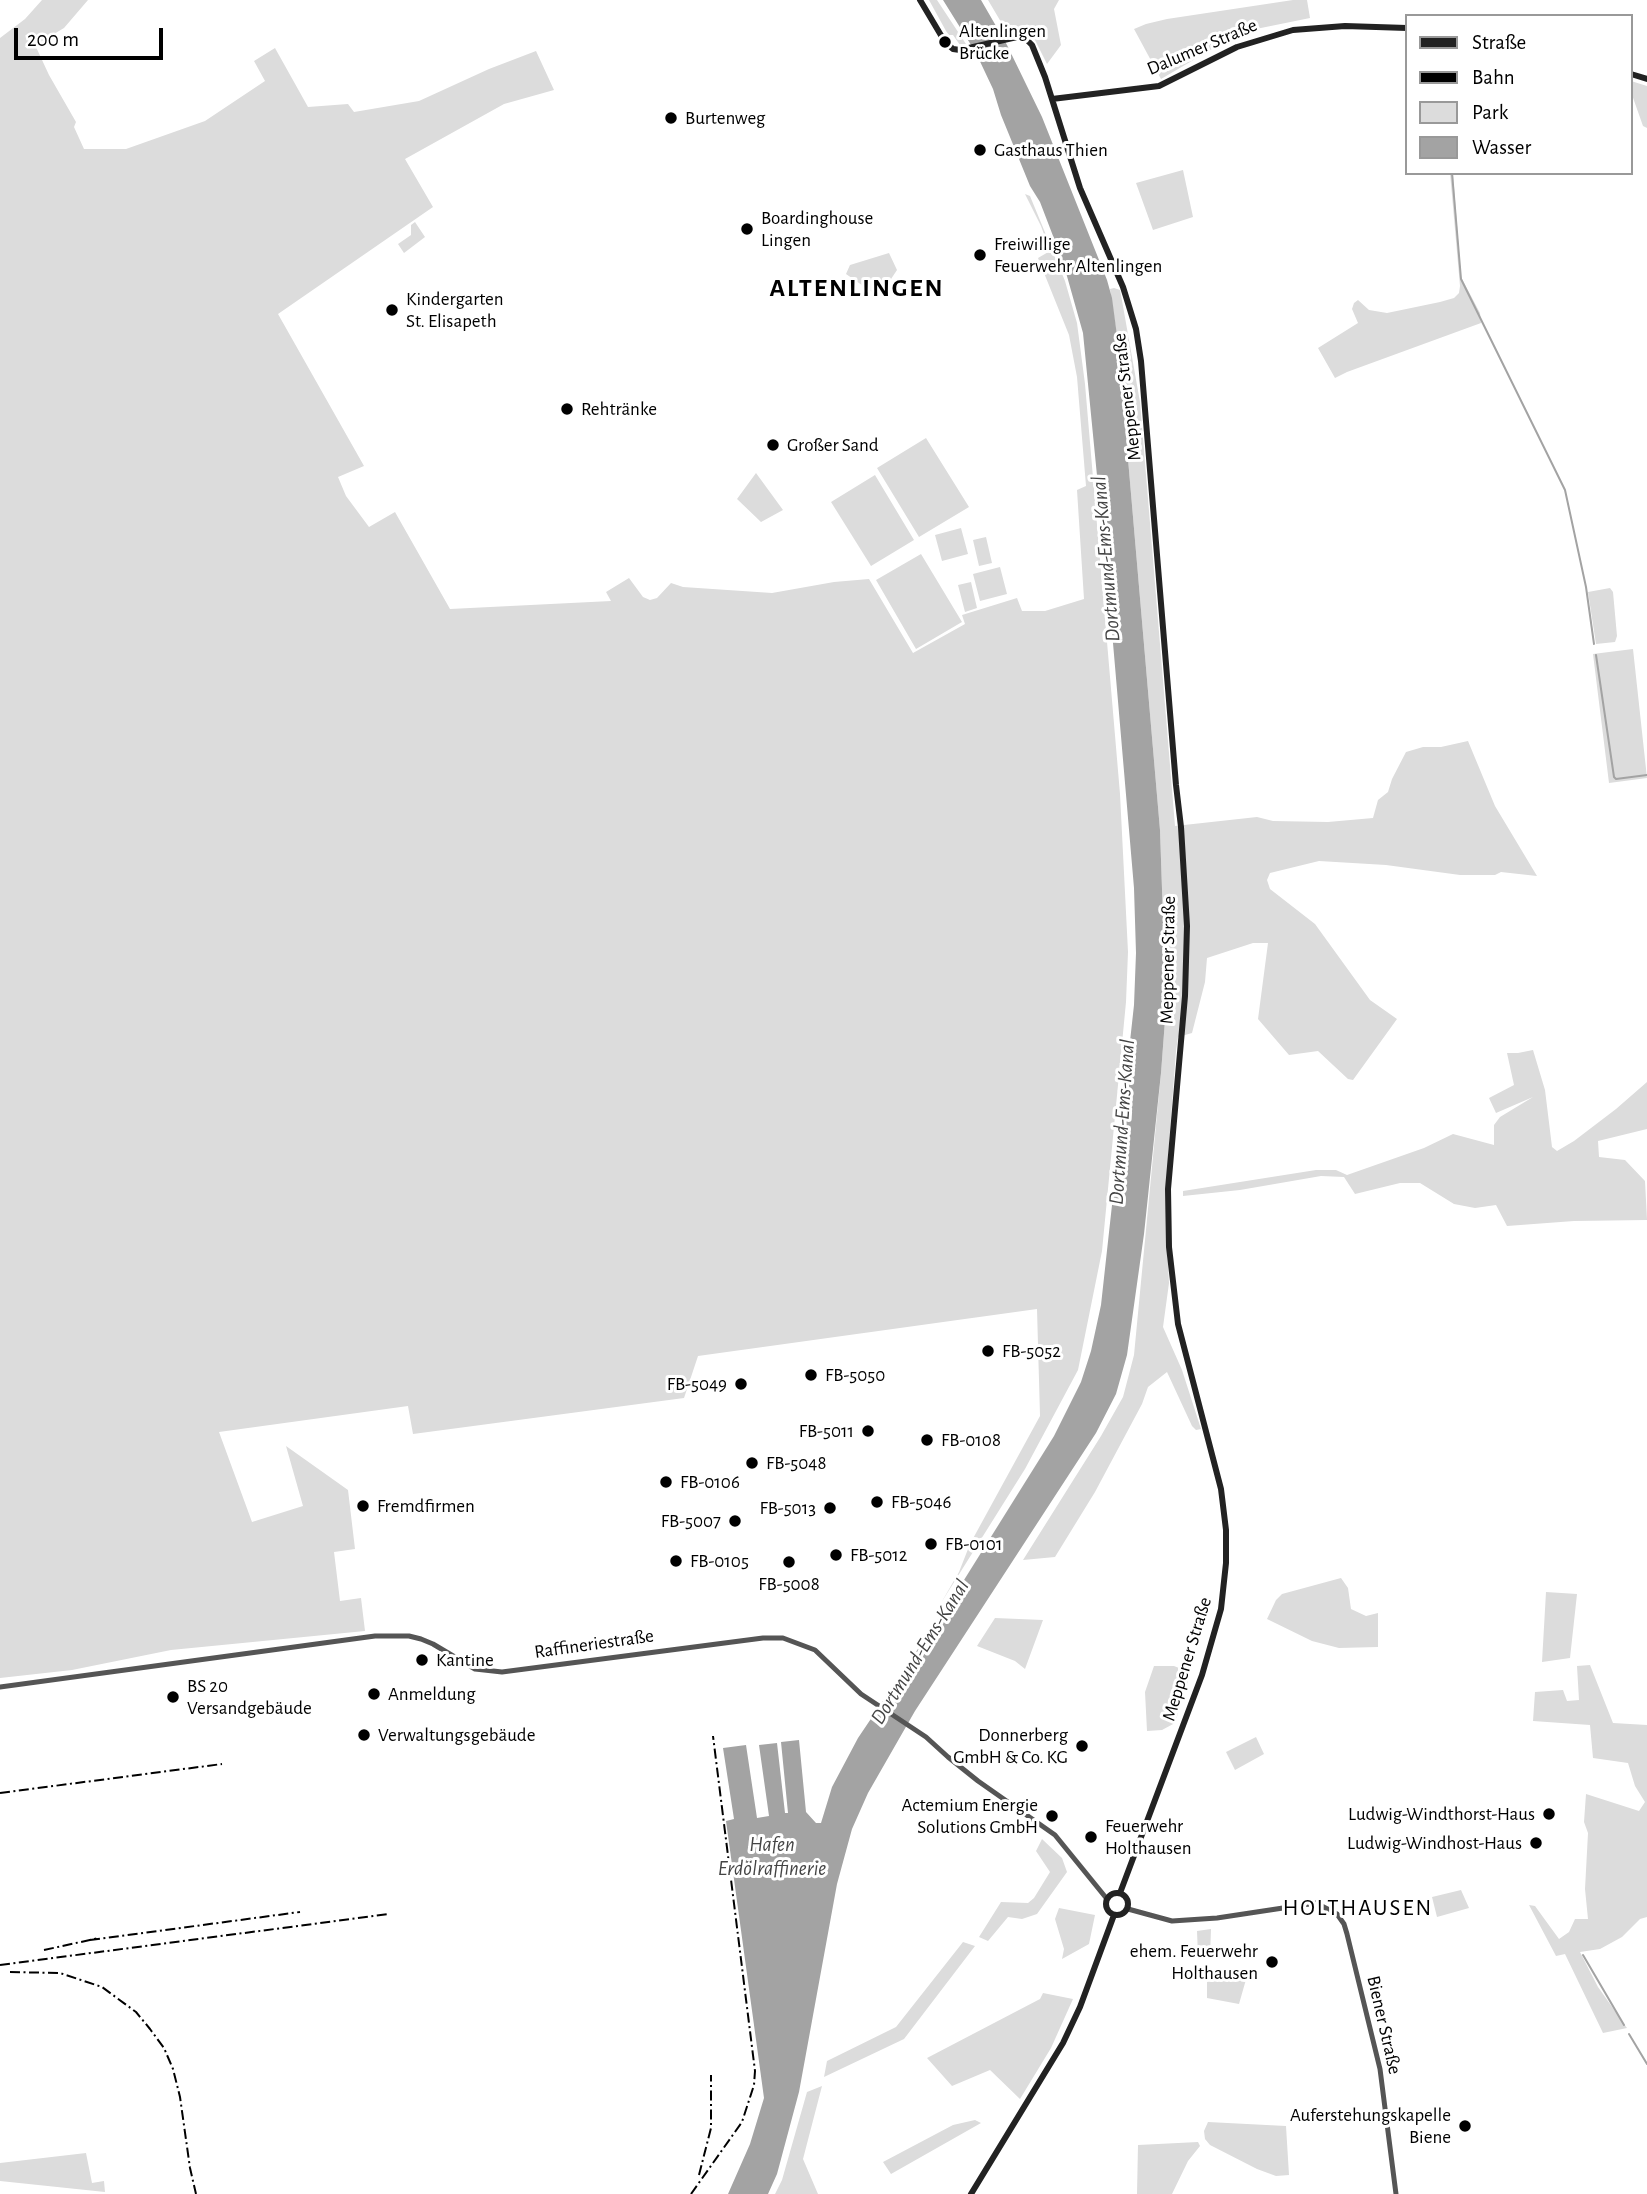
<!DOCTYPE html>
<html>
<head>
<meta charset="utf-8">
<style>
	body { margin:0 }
	#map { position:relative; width:1647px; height:2194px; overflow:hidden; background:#fff; font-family:"Alegreya Sans",sans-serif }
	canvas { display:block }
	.legend { position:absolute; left:1405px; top:14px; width:228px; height:161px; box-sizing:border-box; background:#fff; border:2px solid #999; margin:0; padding:9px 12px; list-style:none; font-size:21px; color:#000 }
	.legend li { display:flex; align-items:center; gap:14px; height:35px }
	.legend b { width:35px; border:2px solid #999 }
	.scale { position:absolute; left:14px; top:28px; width:149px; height:32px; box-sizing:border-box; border:4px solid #000; border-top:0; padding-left:9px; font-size:21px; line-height:24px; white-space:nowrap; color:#000; -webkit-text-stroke:5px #fff; paint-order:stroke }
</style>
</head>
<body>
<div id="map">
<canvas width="1647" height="2194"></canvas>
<ul class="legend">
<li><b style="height:9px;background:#222"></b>Straße</li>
<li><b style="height:9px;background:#000"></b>Bahn</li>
<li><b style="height:19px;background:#dcdcdc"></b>Park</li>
<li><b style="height:19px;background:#a3a3a3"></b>Wasser</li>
</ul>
<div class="scale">200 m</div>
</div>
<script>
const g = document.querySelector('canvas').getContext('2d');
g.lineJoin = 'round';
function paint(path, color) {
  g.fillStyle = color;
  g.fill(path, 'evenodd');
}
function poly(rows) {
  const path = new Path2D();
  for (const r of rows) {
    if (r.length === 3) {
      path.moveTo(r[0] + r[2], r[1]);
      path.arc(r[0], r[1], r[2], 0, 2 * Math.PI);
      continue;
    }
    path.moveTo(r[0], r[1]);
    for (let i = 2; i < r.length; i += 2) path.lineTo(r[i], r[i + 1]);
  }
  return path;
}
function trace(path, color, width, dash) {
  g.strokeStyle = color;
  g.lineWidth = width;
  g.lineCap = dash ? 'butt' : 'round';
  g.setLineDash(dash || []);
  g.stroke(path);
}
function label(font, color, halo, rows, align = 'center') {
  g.font = font + ' "Alegreya Sans",sans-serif';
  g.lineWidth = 6;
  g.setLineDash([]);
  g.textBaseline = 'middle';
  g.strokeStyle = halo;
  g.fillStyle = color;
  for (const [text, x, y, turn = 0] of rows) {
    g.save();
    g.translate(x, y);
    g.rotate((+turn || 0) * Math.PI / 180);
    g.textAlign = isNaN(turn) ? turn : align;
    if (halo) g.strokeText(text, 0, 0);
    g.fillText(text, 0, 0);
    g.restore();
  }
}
const green = poly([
	[42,0,88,0,64,28,37,44,36,47,49,75,76,122,74,127,84,149,126,149,205,121,265,81,254,61,275,48,308,107,348,104,354,112,419,101,489,69,536,51,554,90,504,104,405,159,433,207,278,314,364,466,338,477,346,496,369,527,395,512,450,609,611,601,606,592,629,578,643,597,650,600,657,598,671,583,683,587,772,593,834,582,869,579,913,653,965,624,962,615,1017,598,1022,611,1045,611,1084,599,1077,490,1086,486,1077,377,1069,335,1038,258,1050,251,1041,226,1025,194,1030,196,1065,281,1077,323,1085,384,1120,794,1128,952,1126,1002,1102,1251,1078,1370,1025,1469,941,1603,959,1572,970,1544,1040,1416,1037,1309,698,1356,684,1398,413,1434,408,1406,219,1432,252,1522,303,1506,286,1446,348,1490,355,1549,334,1552,340,1601,361,1598,365,1631,171,1650,72,1670,0,1678,0,38,25,19],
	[929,0,937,0,966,44,960,45,953,35,949,35,946,31],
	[988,0,1059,0,1054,9,1061,45,1047,64,1033,36,1022,30,1013,32,1009,29,1001,22],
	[1293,0,1307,0,1310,18,1256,29,1226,41,1161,79,1134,29,1146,24,1167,19],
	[1631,81,1647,86,1647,128,1643,126,1631,92],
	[1183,170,1193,217,1153,230,1136,183],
	[1450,173,1453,173,1461,277,1480,313,1481,323,1347,372,1335,378,1318,348,1358,323,1352,309,1354,303,1358,300,1369,310,1387,313,1440,302,1454,298,1459,293,1460,286],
	[415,222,425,237,404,253,398,244,411,235,411,225],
	[889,253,897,270,879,297,846,274,850,265],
	[1114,288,1120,290,1121,295,1140,402,1175,826,1257,817,1273,821,1328,822,1373,818,1378,800,1388,792,1392,779,1406,752,1423,747,1441,747,1468,741,1495,806,1537,876,1501,872,1495,875,1460,875,1386,865,1319,861,1270,873,1267,880,1270,889,1315,924,1370,1000,1397,1019,1353,1080,1348,1079,1318,1051,1289,1055,1258,1019,1268,943,1253,943,1207,958,1205,982,1192,1033,1178,1037,1176,1051,1168,1157,1167,1247,1169,1283,1163,1327,1182,1370,1201,1429,1196,1430,1192,1426,1167,1372,1148,1387,1142,1404,1095,1492,1055,1557,1023,1560,1101,1436,1123,1397,1128,1378,1134,1355,1161,1073,1166,1007,1160,830,1118,343,1110,289],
	[926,438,969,507,919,537,877,468],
	[756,473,783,510,761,522,737,499],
	[875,475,914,540,871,566,831,502],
	[961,528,968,554,942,561,935,535],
	[986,537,992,563,979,566,973,540],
	[921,554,962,622,916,649,876,580],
	[1000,567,1007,594,980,601,973,574],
	[971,582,977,608,965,612,958,585],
	[1610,588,1613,592,1617,636,1615,642,1596,644,1588,592],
	[1633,649,1647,778,1609,783,1593,654],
	[1533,1050,1545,1090,1552,1147,1557,1151,1574,1141,1616,1109,1647,1082,1647,1129,1598,1141,1599,1157,1625,1160,1645,1181,1647,1220,1574,1221,1507,1226,1496,1205,1475,1208,1454,1204,1420,1183,1400,1183,1355,1194,1344,1177,1321,1176,1240,1190,1183,1196,1183,1191,1316,1170,1336,1170,1347,1175,1424,1148,1453,1134,1494,1145,1494,1125,1500,1117,1533,1097,1496,1113,1489,1098,1514,1085,1507,1053,1518,1053],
	[1341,1578,1348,1588,1351,1609,1366,1616,1378,1613,1378,1647,1339,1648,1312,1641,1267,1619,1276,1600,1282,1594],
	[1546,1592,1577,1594,1570,1658,1542,1662],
	[995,1618,1043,1620,1025,1669,1015,1661,977,1646],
	[1590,1665,1613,1723,1647,1725,1647,1917,1640,1919,1622,1937,1600,1949,1580,1952,1598,1987,1627,2028,1603,2033,1565,1954,1556,1956,1529,1905,1535,1906,1559,1939,1569,1932,1575,1919,1588,1919,1585,1889,1588,1833,1584,1822,1586,1794,1639,1811,1645,1802,1635,1786,1628,1763,1593,1758,1590,1725,1533,1721,1535,1692,1563,1690,1567,1701,1579,1700,1577,1666],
	[1154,1666,1174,1666,1184,1670,1188,1682,1175,1723,1162,1730,1147,1731,1145,1692],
	[1256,1737,1264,1754,1235,1770,1226,1752],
	[1042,1839,1062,1858,1067,1872,1037,1914,1022,1919,1008,1917,988,1941,979,1937,1001,1902,1028,1903,1034,1898,1050,1872,1036,1851],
	[1461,1890,1469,1908,1437,1917,1432,1897],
	[1059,1908,1095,1915,1089,1944,1062,1959,1064,1949,1055,1919],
	[1211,1929,1210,1957,1198,1956,1197,1931],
	[963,1942,975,1946,904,2039,824,2077,827,2061,896,2027],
	[1249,1969,1239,2004,1207,1998,1207,1971],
	[1043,1993,1073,1999,1051,2048,1020,2099,990,2070,952,2086,927,2058,1040,1999],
	[822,2086,803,2159,818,2194,775,2194,782,2180,807,2092],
	[975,2120,981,2123,891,2174,883,2162,953,2125],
	[1208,2122,1286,2126,1289,2175,1276,2176,1257,2169,1210,2145,1205,2139,1204,2131],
	[1198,2142,1200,2146,1188,2161,1172,2194,1137,2194,1138,2145],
	[86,2153,92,2183,104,2181,105,2192,0,2181,0,2163]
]);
const water = poly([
	[943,0,981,0,1007,45,1042,117,1107,280,1112,298,1118,343,1160,830,1166,1007,1161,1073,1144,1234,1127,1355,1116,1394,1096,1433,915,1711,868,1793,852,1829,837,1884,799,2092,777,2174,768,2194,728,2194,750,2144,764,2098,726,1821,734,1819,723,1748,746,1745,757,1818,769,1816,759,1745,777,1743,785,1813,788,1813,781,1742,799,1740,806,1812,816,1823,821,1823,832,1787,858,1738,959,1588,1054,1436,1081,1382,1091,1351,1101,1305,1134,1005,1136,953,1134,888,1110,608,1083,333,1063,262,1040,202,1030,186,1001,115,993,89,976,53]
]);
const stream = poly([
	[1452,173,1461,279,1565,490,1586,587,1594,644],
	[1596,655,1614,777,1616,779,1647,775],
	[1583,1955,1624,2025],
	[1629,2034,1647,2064]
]);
const tertiary = poly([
	[0,1687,375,1636,409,1636,421,1639,433,1644,475,1669,502,1672,763,1638,783,1638,815,1650,861,1694,926,1737,948,1757,978,1781,1055,1835,1107,1899],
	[1128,1909,1172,1921,1217,1918,1316,1903,1337,1914,1344,1924,1347,1934,1380,2069,1396,2194]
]);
const secondary = poly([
	[920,0,945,42,953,49,960,50,1017,37,1025,38,1032,45,1045,77,1080,188,1123,287,1136,329,1141,361,1176,785,1181,827,1187,926,1185,996,1168,1189,1169,1247,1178,1324,1221,1489,1226,1530,1226,1563,1221,1609,1202,1675,1120,1893],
	[1631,74,1647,79],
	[1052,99,1159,86,1237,47,1293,30,1345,26,1407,28],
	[1117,1904,11],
	[971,2194,1063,2043,1080,2007,1114,1915]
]);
const rail = poly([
	[0,1793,222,1764],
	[90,1940,300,1912],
	[44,1950,99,1938],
	[0,1965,389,1914],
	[10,1972,60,1973,102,1987,136,2012,150,2029,164,2048,173,2069,180,2097,190,2168,196,2194],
	[699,2175,711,2128,711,2075],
	[691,2194,742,2122,754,2085,755,2071,713,1736]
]);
const markers = [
	[945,42,7,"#000"],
	[671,118,7,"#000"],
	[980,150,7,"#000"],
	[747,229,7,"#000"],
	[980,255,7,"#000"],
	[392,310,7,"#000"],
	[567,409,7,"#000"],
	[773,445,7,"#000"],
	[988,1351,7,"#000"],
	[811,1375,7,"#000"],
	[741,1384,7,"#000"],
	[868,1431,7,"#000"],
	[927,1440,7,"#000"],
	[752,1463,7,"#000"],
	[666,1482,7,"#000"],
	[877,1502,7,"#000"],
	[363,1506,7,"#000"],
	[830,1508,7,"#000"],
	[735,1521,7,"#000"],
	[931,1544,7,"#000"],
	[836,1555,7,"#000"],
	[676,1561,7,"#000"],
	[789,1562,7,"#000"],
	[422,1660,7,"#000"],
	[374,1694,7,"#000"],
	[173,1697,7,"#000"],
	[364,1735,7,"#000"],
	[1082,1746,7,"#000"],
	[1549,1814,7,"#000"],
	[1052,1816,7,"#000"],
	[1091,1837,7,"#000"],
	[1536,1843,7,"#000"],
	[1272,1962,7,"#000"],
	[1465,2126,7,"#000"]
];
const poiNames = [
	["Altenlingen",959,31],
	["Brücke",959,53],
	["Burtenweg",685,118],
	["Gasthaus Thien",994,150],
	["Boardinghouse",761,218],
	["Lingen",761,240],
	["Freiwillige",994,244],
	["Feuerwehr Altenlingen",994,266],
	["Kindergarten",406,299],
	["St. Elisapeth",406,321],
	["Rehtränke",581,409],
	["Großer Sand",787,445],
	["FB-5052",1002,1351],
	["FB-5050",825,1375],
	["FB-5049",727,1384,"right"],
	["FB-5011",854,1431,"right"],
	["FB-0108",941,1440],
	["FB-5048",766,1463],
	["FB-0106",680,1482],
	["FB-5046",891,1502],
	["Fremdfirmen",377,1506],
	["FB-5013",816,1508,"right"],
	["FB-5007",721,1521,"right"],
	["FB-0101",945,1544],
	["FB-5012",850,1555],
	["FB-0105",690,1561],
	["FB-5008",789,1584,"center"],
	["Kantine",436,1660],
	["BS 20",187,1686],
	["Versandgebäude",187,1708],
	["Anmeldung",388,1694],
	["Verwaltungsgebäude",378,1735],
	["Donnerberg",1068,1735,"right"],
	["GmbH & Co. KG",1068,1757,"right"],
	["Actemium Energie",1038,1805,"right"],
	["Solutions GmbH",1038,1827,"right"],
	["Ludwig-Windthorst-Haus",1535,1814,"right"],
	["Feuerwehr",1105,1826],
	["Holthausen",1105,1848],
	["Ludwig-Windhost-Haus",1522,1843,"right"],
	["ehem. Feuerwehr",1258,1951,"right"],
	["Holthausen",1258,1973,"right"],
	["Auferstehungskapelle",1451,2115,"right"],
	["Biene",1451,2137,"right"]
];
const streetNames = [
	["Dalumer Straße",1202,47,-23],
	["Meppener Straße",1127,397,-97],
	["Meppener Straße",1168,960,-89],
	["Raffineriestraße",594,1644,-8],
	["Meppener Straße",1187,1659,-73],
	["Biener Straße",1384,2025,77]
];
const waterNames = [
	["Dortmund-Ems-Kanal",1106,559,-95],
	["Dortmund-Ems-Kanal",1122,1122,-86],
	["Dortmund-Ems-Kanal",920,1652,-58],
	["Hafen",772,1845],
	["Erdölraffinerie",772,1869]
];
const quarterNames = [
	["HOLTHAUSEN",1358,1908]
];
const districtNames = [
	["ALTENLINGEN",857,288]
];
paint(green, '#dcdcdc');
paint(water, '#a3a3a3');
trace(stream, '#a3a3a3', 2);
trace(tertiary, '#555', 5);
trace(secondary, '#222', 6);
trace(rail, '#000', 2, [10, 3.5, 2, 3.5]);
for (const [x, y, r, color] of markers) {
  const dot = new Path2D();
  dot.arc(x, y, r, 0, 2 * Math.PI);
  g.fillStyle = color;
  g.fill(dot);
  trace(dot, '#fff', 2.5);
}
label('19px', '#000', '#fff', poiNames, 'left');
label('19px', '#000', '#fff', streetNames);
label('italic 21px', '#444', '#fff', waterNames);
g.letterSpacing = '2px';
label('23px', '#000', '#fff', quarterNames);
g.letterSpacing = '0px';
g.letterSpacing = '2px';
label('bold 26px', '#000', '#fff', districtNames);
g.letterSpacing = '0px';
</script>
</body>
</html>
